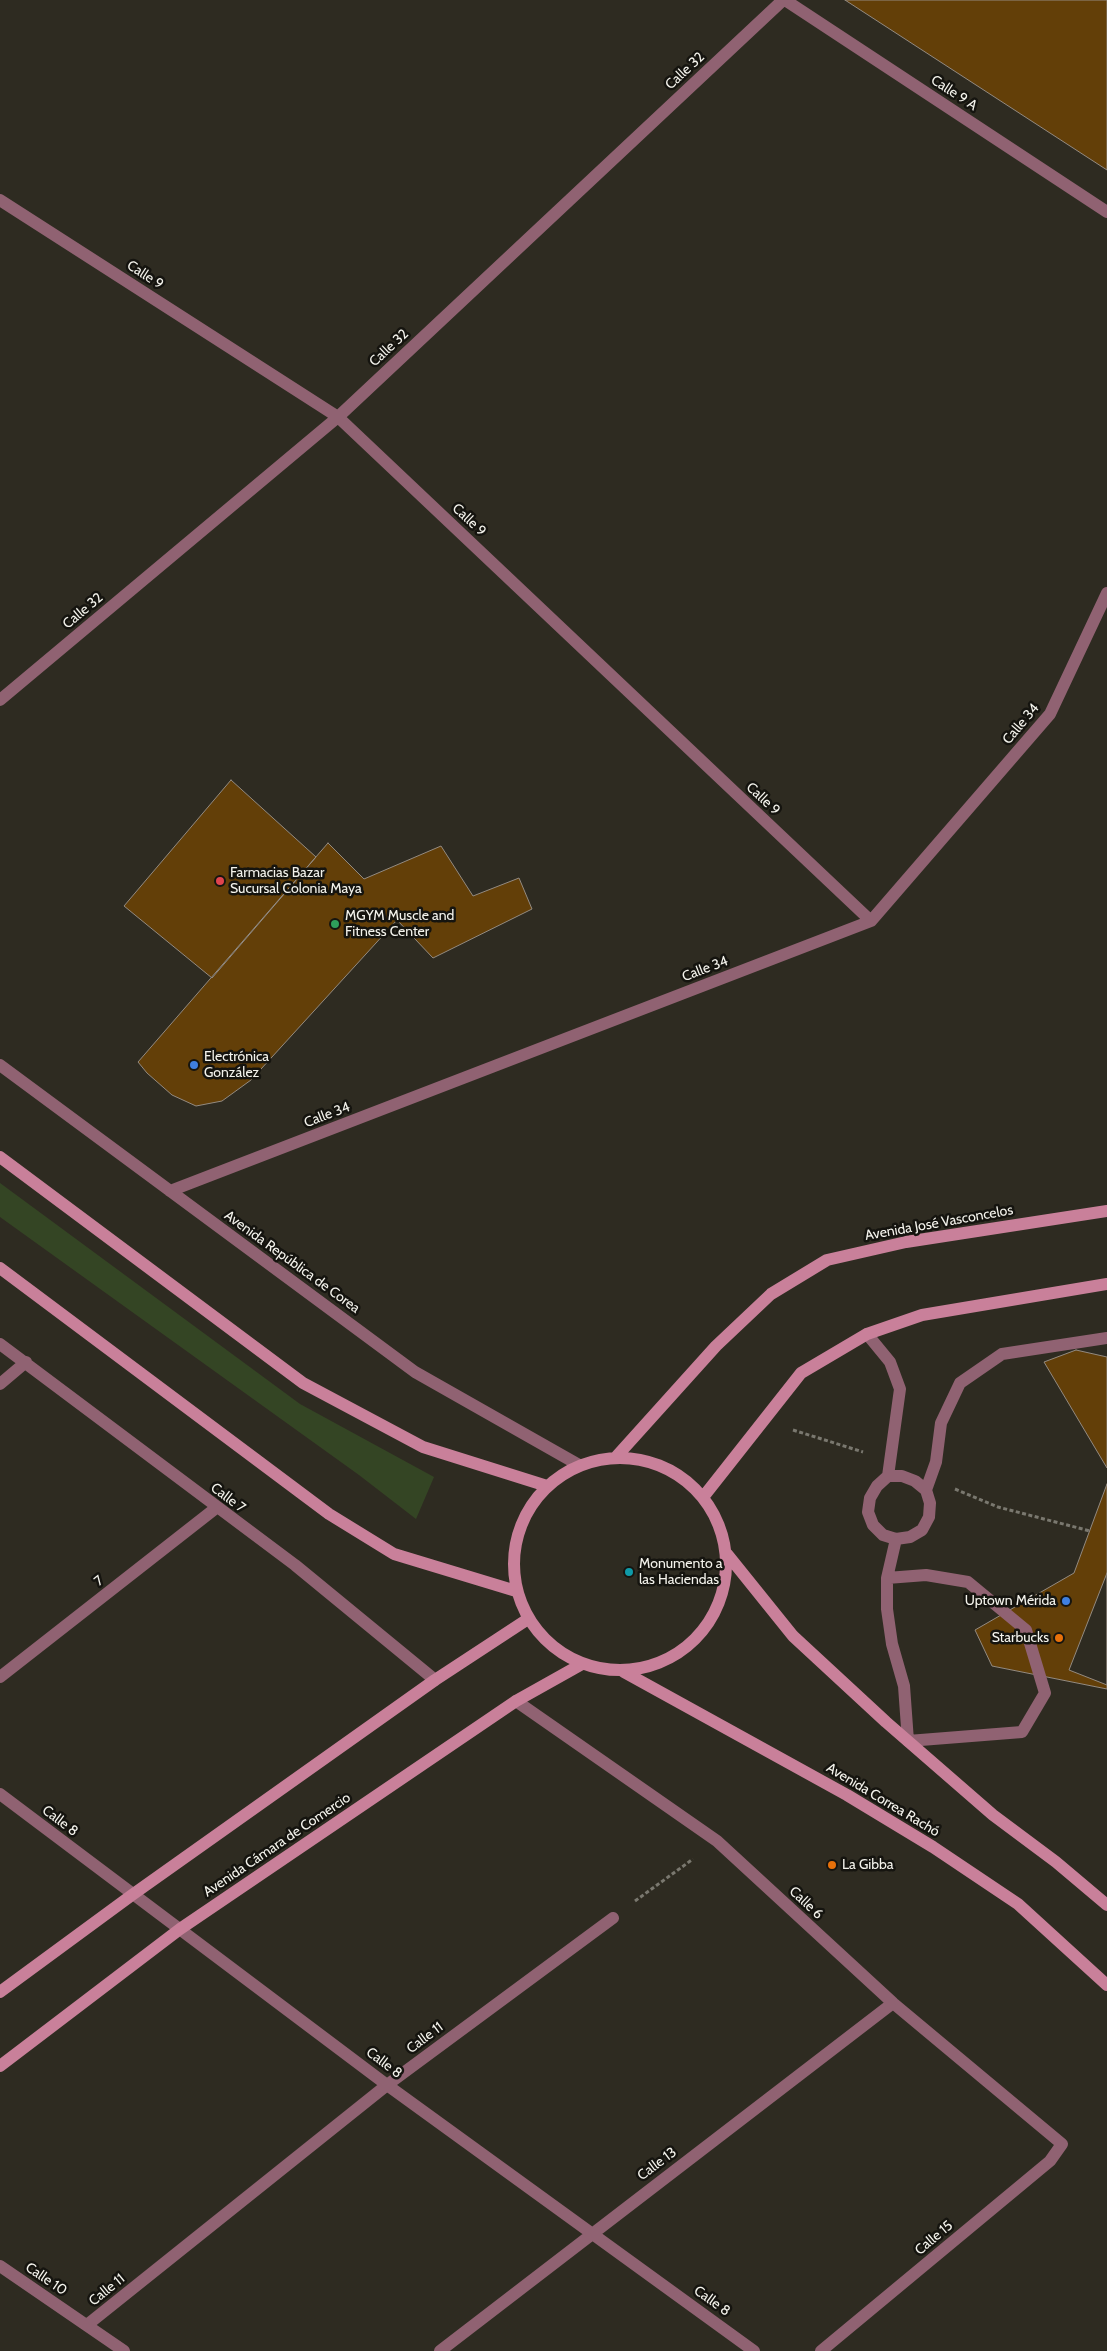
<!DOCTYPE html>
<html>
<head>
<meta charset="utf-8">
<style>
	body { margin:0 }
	canvas { display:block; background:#2e2b21 }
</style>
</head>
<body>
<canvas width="1107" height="2351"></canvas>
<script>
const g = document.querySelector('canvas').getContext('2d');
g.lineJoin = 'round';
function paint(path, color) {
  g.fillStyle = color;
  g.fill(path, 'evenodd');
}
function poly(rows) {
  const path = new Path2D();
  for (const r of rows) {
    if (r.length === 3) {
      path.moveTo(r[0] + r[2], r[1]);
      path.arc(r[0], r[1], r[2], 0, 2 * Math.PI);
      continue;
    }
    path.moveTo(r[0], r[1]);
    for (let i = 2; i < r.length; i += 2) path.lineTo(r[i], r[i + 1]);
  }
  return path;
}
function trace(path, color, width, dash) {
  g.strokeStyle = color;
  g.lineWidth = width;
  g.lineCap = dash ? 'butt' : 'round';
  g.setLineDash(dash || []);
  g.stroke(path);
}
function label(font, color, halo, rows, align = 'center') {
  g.font = font + ' Cabin,sans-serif';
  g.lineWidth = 5;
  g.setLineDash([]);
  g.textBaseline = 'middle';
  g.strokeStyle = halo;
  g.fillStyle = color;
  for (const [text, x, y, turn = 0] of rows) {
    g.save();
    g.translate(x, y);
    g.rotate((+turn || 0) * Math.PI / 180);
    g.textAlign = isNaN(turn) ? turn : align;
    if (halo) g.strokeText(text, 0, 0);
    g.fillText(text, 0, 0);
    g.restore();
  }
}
const green = poly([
	[0,1183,300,1404,434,1477,416,1519,359,1475,0,1217]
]);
const building = poly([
	[845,0,1107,0,1107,170,845,0],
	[231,780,316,857,212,978,124,906,231,780],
	[328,843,364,879,441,846,473,896,519,878,532,909,433,958,397,920,251,1080,222,1101,196,1106,172,1095,147,1073,138,1062,328,843],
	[1076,1350,1107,1357,1107,1468,1044,1362,1076,1350],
	[1107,1484,1107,1689,992,1666,975,1630,1074,1573,1107,1484],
	[1107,1573,1107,1685,1069,1670,1107,1573]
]);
const path = poly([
	[793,1430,863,1452],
	[955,1489,998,1507,1090,1531],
	[635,1901,693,1859]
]);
const lane = poly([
	[867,1334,890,1362,900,1389,888,1476],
	[888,1476,902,1476,915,1481,926,1490,930,1503,929,1517,922,1530,910,1537,896,1539,883,1535,873,1525,868,1512,870,1498,877,1486,888,1476],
	[926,1490,936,1462,941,1423,960,1383,1002,1354,1107,1338],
	[887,1578,926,1575,968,1582,1026,1630,1045,1693,1022,1732,908,1741,904,1686,892,1644,887,1609,887,1578,896,1539]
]);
const street = poly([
	[785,0,1107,212],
	[0,200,338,417,871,921],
	[0,700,338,417,783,0],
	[0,1065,415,1372,579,1465],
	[170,1191,871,921,1050,714,1107,593],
	[0,1344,295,1565,435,1680],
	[0,1384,26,1362],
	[0,1677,216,1508],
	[516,1701,717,1841,893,2003,1062,2144,1050,2161,821,2351],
	[0,1794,387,2085,754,2351],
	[0,2266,124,2351],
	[87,2325,387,2085,613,1918],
	[440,2351,893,2003]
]);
const secondary = poly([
	[0,1157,303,1383,423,1447,547,1486],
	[0,1268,329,1514,394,1554,516,1591],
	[616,1457,716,1346,771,1294,827,1260,906,1242,1107,1211],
	[620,1564,106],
	[704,1496,801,1373,867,1334,922,1315,1107,1284],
	[727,1554,793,1636,886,1722,993,1815,1056,1862,1107,1905],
	[624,1672,847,1795,933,1847,1018,1904,1107,1985],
	[0,1992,132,1895,435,1680,528,1619],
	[0,2066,180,1929,516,1701,582,1664]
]);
const markers = [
	[220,881,5,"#e0444e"],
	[335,924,5,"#2e9e5b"],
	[194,1065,5,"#3f7fe0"],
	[629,1572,5,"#0f9aa8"],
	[1066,1601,5,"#3f7fe0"],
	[1059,1638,5,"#e8710a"],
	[832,1865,5,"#e8710a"]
];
const streetNames = [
	["Calle 32",685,71,-43],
	["Calle 9 A",954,93,33],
	["Calle 9",145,275,33],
	["Calle 32",389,348,-43],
	["Calle 9",469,520,43],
	["Calle 32",83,611,-40],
	["Calle 34",1021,724,-50],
	["Calle 9",763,799,43],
	["Calle 34",705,969,-21],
	["Calle 34",327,1115,-21],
	["Avenida José Vasconcelos",939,1223,-10],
	["Avenida República de Corea",292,1262,36],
	["Calle 7",228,1498,37],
	["7",99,1581,-38],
	["Avenida Correa Rachó",883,1800,31],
	["Calle 8",60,1821,37],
	["Avenida Cámara de Comercio",277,1845,-34],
	["Calle 6",806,1903,43],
	["Calle 11",425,2038,-37],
	["Calle 8",384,2063,37],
	["Calle 13",657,2164,-37],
	["Calle 15",934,2238,-40],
	["Calle 10",46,2279,34],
	["Calle 11",107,2290,-39],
	["Calle 8",712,2301,36]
];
const poiNames = [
	["Farmacias Bazar",230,873],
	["Sucursal Colonia Maya",230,889],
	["MGYM Muscle and",345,916],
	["Fitness Center",345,932],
	["Electrónica",204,1057],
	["González",204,1073],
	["Monumento a",639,1564],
	["las Haciendas",639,1580],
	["Uptown Mérida",1056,1601,"right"],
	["Starbucks",1049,1638,"right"],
	["La Gibba",842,1865]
];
paint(green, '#344524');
paint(building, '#633f08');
trace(building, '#938a80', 1);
trace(path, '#7a786f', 3, [4, 2.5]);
trace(lane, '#906272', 12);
trace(street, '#906272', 12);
trace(secondary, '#c9809a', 12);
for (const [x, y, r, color] of markers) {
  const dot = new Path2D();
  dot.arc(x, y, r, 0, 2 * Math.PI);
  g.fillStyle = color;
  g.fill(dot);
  trace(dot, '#15140f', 2);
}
label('14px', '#f4f3ec', '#15140f', streetNames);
label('14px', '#f4f3ec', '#15140f', poiNames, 'left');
</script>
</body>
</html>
